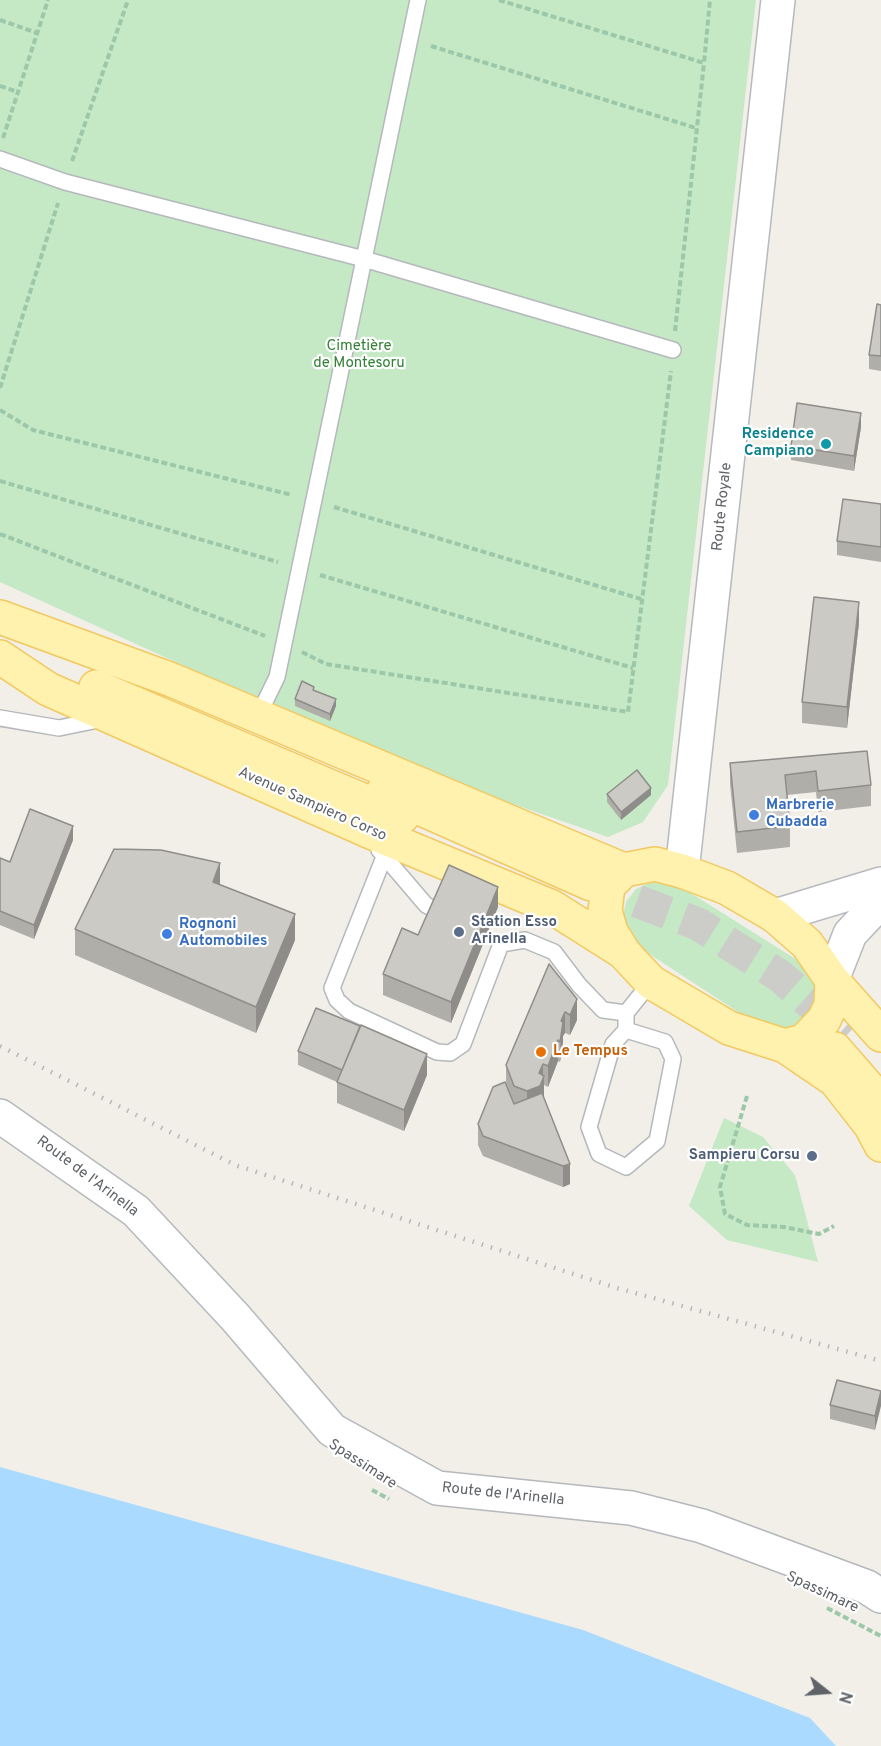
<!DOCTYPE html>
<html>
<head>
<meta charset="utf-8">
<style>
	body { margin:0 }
	#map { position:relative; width:881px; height:1746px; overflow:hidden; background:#f1efe8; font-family:Overpass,sans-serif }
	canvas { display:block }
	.north { position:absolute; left:797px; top:1662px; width:60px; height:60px; -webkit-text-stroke:4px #fff; paint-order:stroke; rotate:107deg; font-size:16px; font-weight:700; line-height:24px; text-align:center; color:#5f6368 }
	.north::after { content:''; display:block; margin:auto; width:21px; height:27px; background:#5f6368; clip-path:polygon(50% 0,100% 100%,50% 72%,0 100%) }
</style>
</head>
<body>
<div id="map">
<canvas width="881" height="1746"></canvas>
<div class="north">N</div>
</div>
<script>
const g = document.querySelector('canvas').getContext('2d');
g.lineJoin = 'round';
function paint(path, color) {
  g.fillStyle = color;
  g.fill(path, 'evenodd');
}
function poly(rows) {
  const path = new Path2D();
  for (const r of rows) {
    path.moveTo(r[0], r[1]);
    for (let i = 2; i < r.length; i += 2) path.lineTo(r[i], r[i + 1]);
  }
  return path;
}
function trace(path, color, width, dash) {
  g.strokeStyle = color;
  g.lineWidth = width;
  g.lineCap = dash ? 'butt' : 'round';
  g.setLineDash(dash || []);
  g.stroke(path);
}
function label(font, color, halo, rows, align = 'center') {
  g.font = font + ' Overpass,sans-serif';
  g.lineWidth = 4.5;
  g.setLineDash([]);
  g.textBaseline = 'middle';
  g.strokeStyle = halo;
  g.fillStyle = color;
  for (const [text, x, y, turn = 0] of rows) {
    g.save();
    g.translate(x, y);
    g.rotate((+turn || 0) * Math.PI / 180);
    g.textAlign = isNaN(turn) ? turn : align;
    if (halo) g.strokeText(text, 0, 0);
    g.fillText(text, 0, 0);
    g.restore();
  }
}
const green = poly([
	[0,0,756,0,668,785,643,822,608,837,406,767,0,582],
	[664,882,678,885,805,965,812,975,816,993,815,1001,805,1017,788,1029,761,1027,628,940,623,916,626,902,636,889,649,883],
	[724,1118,763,1137,795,1175,818,1262,727,1240,689,1206]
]);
const water = poly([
	[0,1467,583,1630,810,1718,836,1746,0,1746]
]);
const primaryTunnel = poly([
	[591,884,698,924,780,976,847,1035]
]);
const path = poly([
	[499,0,704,63,710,0],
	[0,20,37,33],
	[431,46,696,128],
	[0,86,18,92],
	[3,138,48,0],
	[72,161,128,0],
	[675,331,704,63],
	[0,388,58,203],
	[0,410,33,430,292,495],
	[0,481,278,562],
	[334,507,641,599],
	[0,534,265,636],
	[320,575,633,668],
	[302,652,326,664,628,712,671,371],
	[747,1096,720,1187,725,1214,747,1225,784,1227,819,1234,834,1226],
	[372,1490,389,1499],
	[827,1608,881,1636]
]);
const service = poly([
	[0,159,65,182,364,259,673,350],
	[258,716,277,677,418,0],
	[0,718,59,728,103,719],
	[379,850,426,905,447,916],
	[384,857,332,988,337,1000,349,1011,437,1052,450,1053,463,1044,501,944,525,940,554,952,579,985,603,1010,626,1013,651,982],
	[626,1030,665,1042,673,1059,657,1141,626,1167,599,1154,589,1127,613,1044,626,1030,626,1013]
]);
const tertiary = poly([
	[0,1116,136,1211,235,1317,332,1430,437,1488,631,1508,702,1526,867,1587,881,1596]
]);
const secondary = poly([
	[682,871,778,0],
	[775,916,881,884],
	[832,980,850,934,881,901]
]);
const primary = poly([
	[0,617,172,680,624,870],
	[0,657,48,689,366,830,552,907,623,952],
	[96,687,402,817],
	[383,792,591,884],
	[832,980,831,1005,824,1020,804,1041,785,1046,729,1028,651,982,624,953,611,932,605,911,608,886,624,870,655,864,682,871,727,888,775,916,807,944,832,980,881,1035],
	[785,1046,835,1080,871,1126,881,1145],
	[835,1049,881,1102]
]);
const rail = poly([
	[0,1046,235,1165,617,1288,881,1361]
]);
const wall = poly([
	[881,305,881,371,869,369,869,355],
	[861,427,854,471,791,460,791,446],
	[881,504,881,562,837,555,837,541],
	[859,623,847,728,802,723,802,702],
	[314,690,336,706,330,721,295,706,295,699],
	[867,751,871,785,871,806,818,812,816,792,787,795,790,826,790,847,737,853,730,784,730,763],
	[607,794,651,795,621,820,607,802],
	[73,840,34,939,0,925,0,858,10,862],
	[220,885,295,940,256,1033,75,955,75,929],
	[498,907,451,1023,383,995,383,974,418,935],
	[549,964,577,1020,570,1035,565,1033,563,1036,563,1042,560,1062,558,1061,548,1087,544,1085,544,1098,570,1184,563,1187,483,1156,478,1145,478,1124,506,1085,506,1065],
	[298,1051,427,1075,404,1131,337,1103,337,1082,298,1065],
	[881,1391,875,1430,830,1419,830,1405]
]);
const shadedWall = poly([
	[861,413,861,427,854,471,854,456],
	[859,602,859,623,847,728,847,707],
	[336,699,336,706,330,721,330,714],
	[651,788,651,795,621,820,621,812],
	[73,826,73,840,34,939,34,925],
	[220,863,220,889,213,882],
	[498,887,498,907,451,1023,451,1002],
	[295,914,295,940,256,1033,256,1007],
	[577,999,577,1020,570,1035,570,1015],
	[565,1012,565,1033,563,1036,563,1042,560,1062,561,1021],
	[558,1040,558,1061,548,1087,548,1066],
	[427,1054,427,1075,404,1131,404,1110],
	[543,1064,543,1080,544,1076,544,1096,540,1107,527,1112,527,1091,539,1073],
	[570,1164,570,1184,563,1187,563,1166],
	[881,1391,881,1406,875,1430,875,1416]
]);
const building = poly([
	[877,304,881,305,881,356,869,355,877,304],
	[797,403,861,413,854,456,791,446,797,403],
	[843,499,881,504,881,547,837,541,843,499],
	[814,597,859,602,847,707,802,702,814,597],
	[302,681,314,687,313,690,336,699,330,714,295,699,302,681],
	[867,751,871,785,818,791,816,771,785,775,790,826,737,832,730,763,867,751],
	[637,770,651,788,621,812,607,794,637,770],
	[30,809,73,826,34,925,0,911,0,858,10,862,30,809],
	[114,849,161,850,220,863,213,882,295,914,256,1007,75,929,114,849],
	[449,865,498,887,451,1002,383,974,402,928,418,935,449,865],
	[549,964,577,999,570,1015,565,1012,561,1021,563,1022,560,1042,558,1040,548,1066,543,1064,539,1073,544,1076,540,1086,527,1091,514,1086,506,1065,549,964],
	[316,1008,360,1026,342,1070,298,1051,316,1008],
	[361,1025,427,1054,404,1110,337,1082,361,1025],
	[505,1082,514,1104,542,1093,570,1164,563,1166,483,1136,478,1124,493,1087,505,1082],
	[837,1380,881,1391,875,1416,830,1405,837,1380]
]);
const markers = [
	[826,444,6,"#0f9aa8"],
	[754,815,6,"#3f7fe0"],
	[459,932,6,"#5c6f8a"],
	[167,934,6,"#3f7fe0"],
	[541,1052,6,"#e8710a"],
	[812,1156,6,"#5c6f8a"]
];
const parkNames = [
	["Cimetière",359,347],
	["de Montesoru",359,364]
];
const cultureNames = [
	["Residence",814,435],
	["Campiano",814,452]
];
const streetNames = [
	["Route Royale",723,507,-84],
	["Avenue Sampiero Corso",312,805,24],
	["Route de l'Arinella",87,1177,37],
	["Spassimare",362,1465,33],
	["Route de l'Arinella",503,1495,6],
	["Spassimare",822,1593,25]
];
const shopNames = [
	["Marbrerie",766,806],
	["Cubadda",766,823],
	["Rognoni",179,925],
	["Automobiles",179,942]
];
const serviceNames = [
	["Station Esso",471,923],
	["Arinella",471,940],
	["Sampieru Corsu",800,1156,"right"]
];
const foodNames = [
	["Le Tempus",553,1052]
];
paint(green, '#c5e8c5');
paint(water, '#aadaff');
trace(primaryTunnel, '#ccccc8', 33, [33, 16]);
trace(service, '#b5b8bc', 18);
trace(tertiary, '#b5b8bc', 36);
trace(secondary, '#b6babf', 36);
trace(primary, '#f2c960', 36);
trace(path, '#9cc7a9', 4, [6, 3]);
trace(service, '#fff', 15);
trace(tertiary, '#fff', 33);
trace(secondary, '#fff', 33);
trace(primary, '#fff2af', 33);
trace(rail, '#b6b7b8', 4.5, [1.5, 8]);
paint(wall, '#afaea9');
paint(shadedWall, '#8f8d8a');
paint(building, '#cccac5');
trace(building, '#8f8d8a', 1.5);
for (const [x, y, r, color] of markers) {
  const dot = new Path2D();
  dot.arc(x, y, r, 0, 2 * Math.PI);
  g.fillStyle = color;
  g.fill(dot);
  trace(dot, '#fff', 2);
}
label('15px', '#348238', '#fff', parkNames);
label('bold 15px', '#0d838f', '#fff', cultureNames, 'right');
label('15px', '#5f6368', '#fff', streetNames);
label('bold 15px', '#366cbe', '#fff', shopNames, 'left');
label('bold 15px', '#4e5e75', '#fff', serviceNames, 'left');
label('bold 15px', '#c56008', '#fff', foodNames, 'left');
</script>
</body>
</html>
